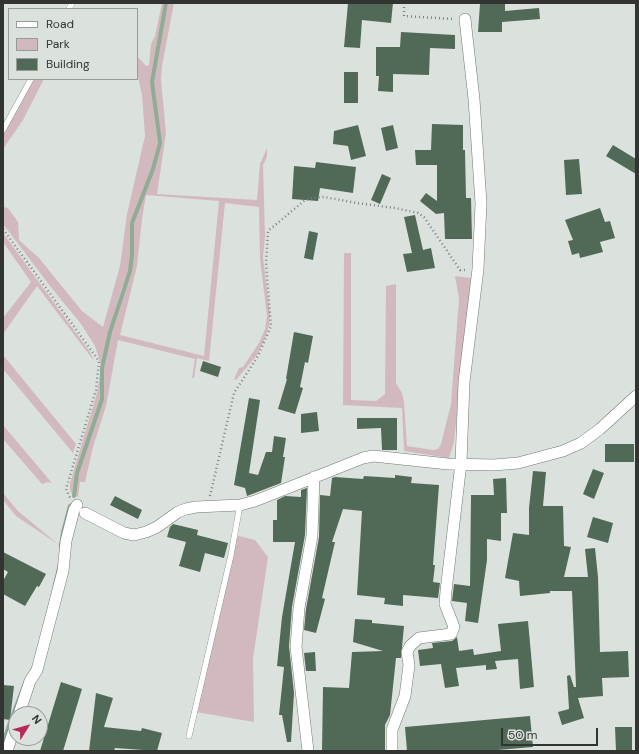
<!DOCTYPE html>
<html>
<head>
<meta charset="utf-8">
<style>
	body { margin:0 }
	#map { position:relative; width:639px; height:754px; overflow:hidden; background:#dbe2dd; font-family:"DM Sans",sans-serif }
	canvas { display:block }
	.frame { position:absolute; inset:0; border:4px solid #323432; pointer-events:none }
	.legend { position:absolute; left:8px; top:8px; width:130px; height:72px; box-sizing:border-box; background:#dbe2dd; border:1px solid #979c99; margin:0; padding:5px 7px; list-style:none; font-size:12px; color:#323432 }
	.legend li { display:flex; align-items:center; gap:8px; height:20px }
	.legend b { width:20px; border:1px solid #979c99 }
	.north { position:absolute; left:8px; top:706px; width:40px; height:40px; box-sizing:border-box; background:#dbe2dd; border:1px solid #979c99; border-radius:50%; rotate:53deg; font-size:11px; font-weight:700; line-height:16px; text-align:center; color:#323432 }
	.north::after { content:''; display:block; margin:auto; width:14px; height:18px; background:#b7295d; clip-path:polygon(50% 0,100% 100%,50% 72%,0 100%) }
	.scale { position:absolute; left:501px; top:728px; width:97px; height:18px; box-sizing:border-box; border:2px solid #323432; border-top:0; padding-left:5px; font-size:12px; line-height:14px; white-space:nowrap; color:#323432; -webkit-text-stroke:3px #dbe2dd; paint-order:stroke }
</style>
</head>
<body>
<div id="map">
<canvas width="639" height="754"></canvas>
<div class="frame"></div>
<ul class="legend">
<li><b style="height:5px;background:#fff"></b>Road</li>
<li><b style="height:11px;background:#d2b9be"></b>Park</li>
<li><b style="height:11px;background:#516a57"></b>Building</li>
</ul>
<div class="north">N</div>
<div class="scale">50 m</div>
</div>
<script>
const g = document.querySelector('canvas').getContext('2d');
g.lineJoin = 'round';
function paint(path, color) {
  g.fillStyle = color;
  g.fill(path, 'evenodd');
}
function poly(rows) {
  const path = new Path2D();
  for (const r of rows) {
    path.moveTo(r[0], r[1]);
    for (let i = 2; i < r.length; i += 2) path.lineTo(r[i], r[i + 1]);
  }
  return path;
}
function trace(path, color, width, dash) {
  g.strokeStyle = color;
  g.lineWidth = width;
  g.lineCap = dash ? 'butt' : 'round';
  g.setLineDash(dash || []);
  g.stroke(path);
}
const green = poly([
	[162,3,165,3,151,84,158,144,152,169,131,223,131,256,129,272,122,288,108,335,101,365,95,346,81,324,50,286,3,224,3,207,8,208,18,222,19,240,39,258,82,311,103,327,120,266,127,214,145,136,142,95,137,72,137,56,146,66,149,65,151,44,155,36],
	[167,3,174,3,162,66,161,80,166,133,157,194,257,200,260,164,267,148,267,157,263,165,265,237,263,257,270,314,269,326,264,341,257,355,236,380,234,379,239,368,243,367,259,343,265,329,267,316,260,259,259,207,225,203,209,361,197,358,194,378,192,378,195,359,118,340,106,406,93,447,85,482,80,482,78,497,75,496,78,474,103,399,103,368,111,332,131,271,133,223,154,169,161,143,153,82],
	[146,195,219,201,204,356,120,335,137,266,142,219],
	[33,79,44,79,23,120,3,149,3,133],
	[3,233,90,352,94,361,37,286,3,334,3,318,31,282,3,242],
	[344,253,351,253,351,400,376,401,385,394,386,286,396,284,396,383,402,393,404,402,407,446,433,450,438,449,441,444,451,404,459,299,455,276,471,278,454,442,449,458,404,451,402,408,343,405],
	[3,355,76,444,73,453,3,369],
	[101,368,100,399,76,474,73,496,70,490,70,483,97,393],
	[3,425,52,483,48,482,42,484,3,439],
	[3,493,18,511,59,545,16,516,3,500],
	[239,536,255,540,268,557,253,659,254,722,196,712,236,538]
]);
const water = poly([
	[71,503,73,504,63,544,64,558,55,597,34,671,27,684,4,748,3,737,8,722,24,680,35,662,59,559,59,545,61,532,68,505]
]);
const stream = poly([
	[74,496,77,473,102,399,102,368,110,332,130,271,132,255,132,223,153,169,160,143,152,82,166,3]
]);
const building = poly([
	[348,3,393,3,391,23,362,20,360,48,344,47],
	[483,3,505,3,505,11,539,8,540,19,502,22,502,32,478,32,480,4],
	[401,32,455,35,455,49,430,48,429,75,393,74,393,92,378,91,379,76,376,76,376,47,400,47],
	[344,72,358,72,358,103,344,103],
	[432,124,463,125,463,150,465,150,466,198,471,198,472,239,445,239,444,213,436,214,420,201,426,193,437,201,437,165,416,165,415,150,431,150],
	[358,125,366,156,351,160,348,146,333,144,334,131],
	[393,125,398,148,386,151,381,128],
	[613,145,636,159,636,174,606,156],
	[579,159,582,194,566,195,564,160],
	[316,162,356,167,353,193,320,188,318,201,292,199,294,166,315,168],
	[382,174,391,178,380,204,371,200],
	[600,208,605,222,610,221,615,238,600,242,603,252,580,258,579,253,572,255,568,241,573,240,565,220],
	[415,215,423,250,431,248,435,268,407,272,403,254,412,253,404,217],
	[309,231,318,233,313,260,304,258],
	[294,332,313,336,308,363,305,362,300,387,303,388,295,414,278,409,287,379,286,379],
	[203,361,221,367,218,377,200,371],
	[249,398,260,400,249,473,258,475,266,452,272,452,274,436,286,438,283,457,285,457,281,483,247,496,245,488,234,485],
	[317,412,319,431,301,433,301,414],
	[357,418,397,418,397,450,382,450,381,428,357,429],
	[605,444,634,444,634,462,605,462],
	[593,469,604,473,594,499,583,494],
	[533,471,546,472,543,506,563,506,564,546,571,547,564,577,588,577,585,549,595,548,598,577,600,652,628,651,629,677,602,678,603,696,578,698,584,718,562,725,558,712,569,709,567,676,570,675,574,687,576,687,572,591,550,591,550,593,520,596,519,581,505,578,513,533,529,535,529,508],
	[395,475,412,477,411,483,439,485,433,565,435,565,433,582,440,583,438,598,403,595,403,606,384,604,385,598,357,595,362,511,343,509,332,542,335,542,322,598,325,599,316,633,304,630,306,609,319,537,320,495,330,496,332,478,335,477,363,479,364,476,395,478],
	[506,478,507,513,501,513,501,541,487,539,487,560,478,623,465,621,467,603,452,601,454,584,470,586,471,495,494,495,493,479],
	[307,488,305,535,292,607,289,646,294,693,291,742,287,742,282,715,279,715,284,667,277,666,282,617,295,542,273,542,273,520,277,520,277,500,285,496,301,497,301,490],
	[115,496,142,510,138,519,110,505],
	[593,517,613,523,608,543,587,537],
	[173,524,198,530,197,535,228,543,224,558,205,553,200,572,179,566,186,542,167,537,170,527],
	[3,552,46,574,39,587,37,586,25,606,3,594,3,581,8,572,3,569],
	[355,619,372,620,372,623,404,626,401,658,396,658,390,715,385,725,385,751,322,751,323,687,349,688,352,652,383,651,353,642],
	[528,621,534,687,520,689,518,659,495,661,497,669,486,670,486,665,456,668,459,686,445,688,441,664,420,666,418,650,433,648,432,643,452,641,457,637,459,651,473,649,474,655,501,651,498,624],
	[315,652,316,671,306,671,304,653],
	[61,682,82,689,63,751,40,751],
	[3,685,14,686,10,720,3,719],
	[96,693,113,698,104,727,141,731,142,728,162,733,157,751,115,748,114,751,89,751],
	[530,716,533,747,486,751,407,751,405,727],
	[615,727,632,727,632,751,616,751]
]);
const path = poly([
	[404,3,404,16,454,19],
	[3,229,99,361,96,390,66,489,70,498],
	[210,496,234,393,258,356,271,326,266,263,268,231,305,200,312,198,324,197,357,203,395,208,418,213,424,217,460,270,466,270]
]);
const service = poly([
	[69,9,72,3],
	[3,130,31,79],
	[189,736,231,555,240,505]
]);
const minor = poly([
	[85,513,124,533,134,535,146,532,157,527,178,512,186,509,196,507,240,505,255,501,363,458,373,456,448,464,494,465,518,463,563,451,581,443,600,429,636,396],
	[19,714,30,681,37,670,63,571,66,541,74,510,77,505],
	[7,751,16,724],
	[308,751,296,647,299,608,312,536,314,477],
	[392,751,392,730,405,696,409,665,407,652,410,646,419,638,451,634,454,627,445,604,446,591,461,463,464,382,478,269,481,203,474,99,465,19]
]);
paint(green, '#d2b9be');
paint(water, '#90ab96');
trace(stream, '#90ab96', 4);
paint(building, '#516a57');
trace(service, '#727873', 6);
trace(minor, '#727873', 12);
trace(path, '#7f837f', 2.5, [1, 3]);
trace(service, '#fff', 5.5);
trace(minor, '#fff', 11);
</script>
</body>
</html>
